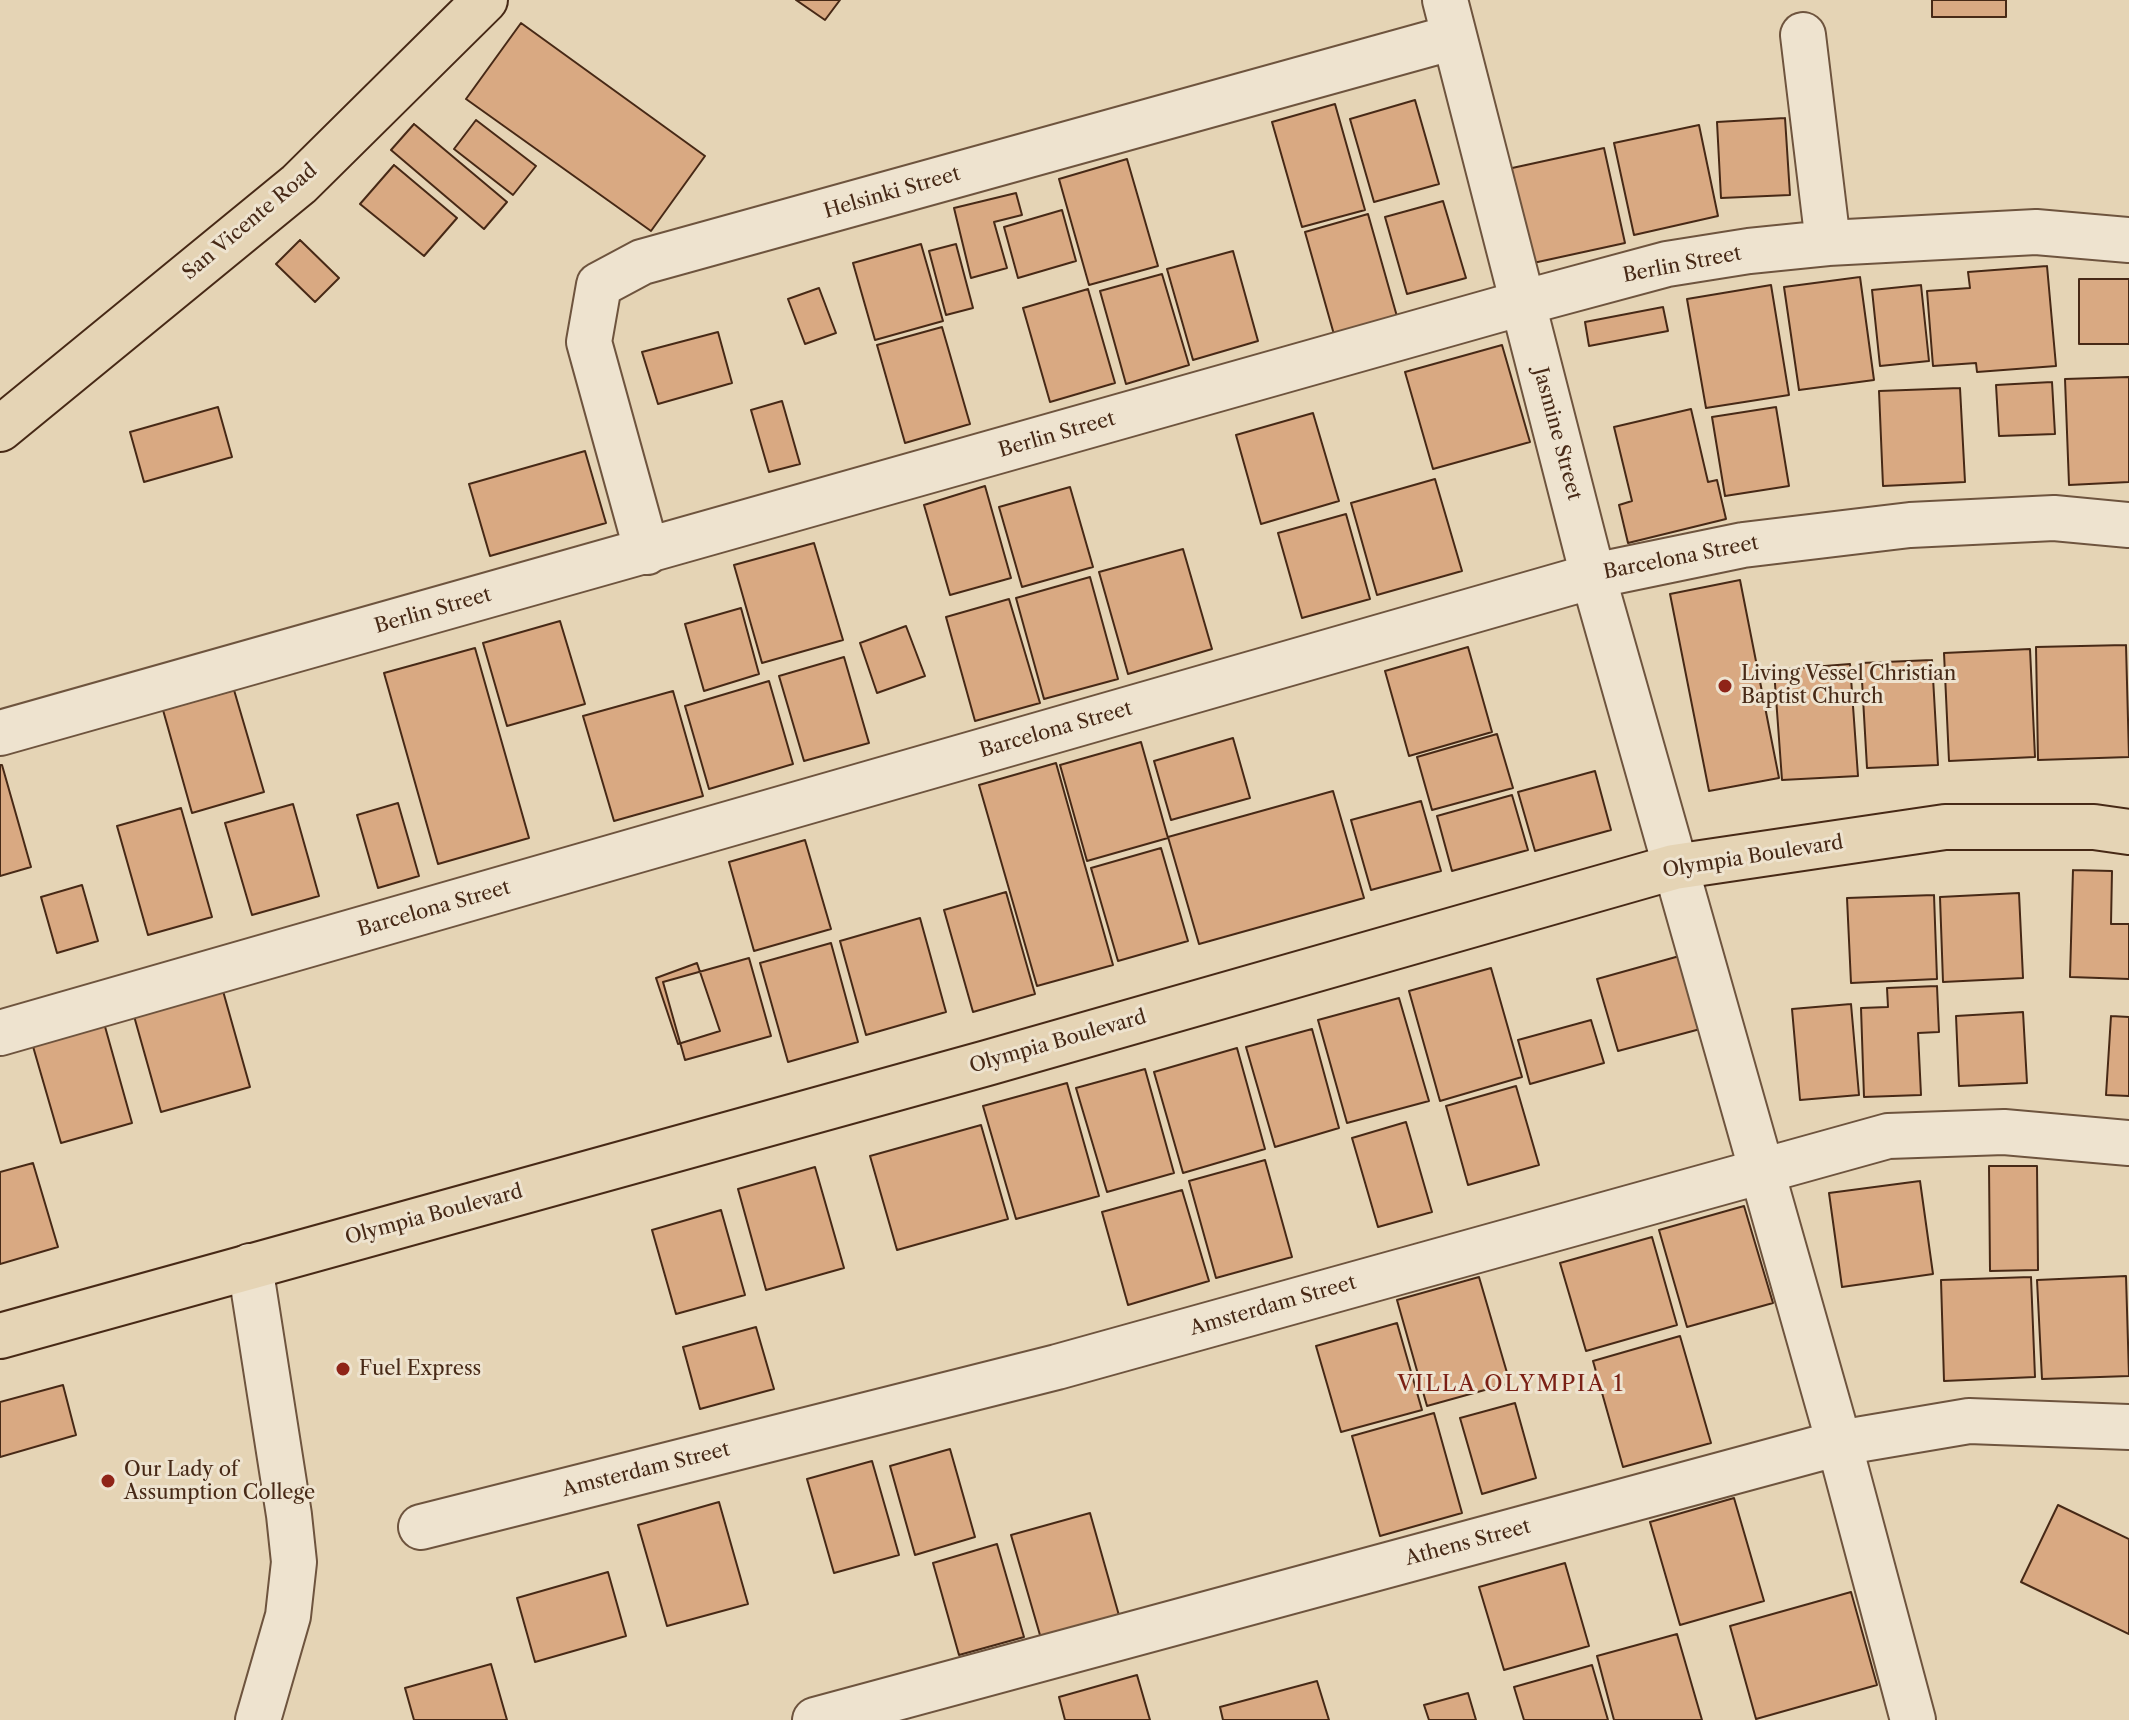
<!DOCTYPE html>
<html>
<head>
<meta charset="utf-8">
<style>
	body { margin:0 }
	canvas { display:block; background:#e5d4b5 }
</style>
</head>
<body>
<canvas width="2129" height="1720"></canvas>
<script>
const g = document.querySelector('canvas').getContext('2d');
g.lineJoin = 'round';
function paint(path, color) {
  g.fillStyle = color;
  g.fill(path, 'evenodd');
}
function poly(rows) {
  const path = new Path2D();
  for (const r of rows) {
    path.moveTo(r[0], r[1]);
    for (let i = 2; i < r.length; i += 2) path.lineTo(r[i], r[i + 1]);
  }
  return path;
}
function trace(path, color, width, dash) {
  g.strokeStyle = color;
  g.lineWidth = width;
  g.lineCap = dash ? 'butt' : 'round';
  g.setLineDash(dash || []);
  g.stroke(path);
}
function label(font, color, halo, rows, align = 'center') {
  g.font = font + ' "Libre Caslon Text",serif';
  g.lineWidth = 6;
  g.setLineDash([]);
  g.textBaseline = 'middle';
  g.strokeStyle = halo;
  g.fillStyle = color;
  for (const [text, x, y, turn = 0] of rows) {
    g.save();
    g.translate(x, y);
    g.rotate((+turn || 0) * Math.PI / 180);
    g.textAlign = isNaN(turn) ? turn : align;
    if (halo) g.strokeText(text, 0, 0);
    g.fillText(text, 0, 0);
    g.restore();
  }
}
const building = poly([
	[796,0,840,0,825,20,796,0],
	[1932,0,2006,0,2006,17,1932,17,1932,0],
	[521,23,705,156,651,231,466,99,521,23],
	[1415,100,1439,184,1374,202,1350,119,1415,100],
	[1335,104,1365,210,1302,227,1272,122,1335,104],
	[1785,118,1790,195,1721,198,1717,122,1785,118],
	[476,120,536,166,513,195,454,149,476,120],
	[414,124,507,202,484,229,391,150,414,124],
	[1699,125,1718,216,1634,235,1614,143,1699,125],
	[1604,148,1625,243,1524,265,1503,170,1604,148],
	[1127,159,1158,266,1089,285,1059,179,1127,159],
	[394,165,457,218,424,256,360,204,394,165],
	[1016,193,1022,215,994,222,1007,268,971,278,954,208,1016,193],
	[1443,201,1466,278,1407,294,1385,217,1443,201],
	[1062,210,1076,261,1018,278,1004,227,1062,210],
	[1368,214,1398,320,1335,338,1305,232,1368,214],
	[300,240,339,278,315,302,276,264,300,240],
	[921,244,943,321,875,340,853,263,921,244],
	[956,244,973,308,946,315,929,251,956,244],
	[1233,251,1258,341,1193,360,1167,269,1233,251],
	[2047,266,2056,366,1977,372,1976,363,1933,366,1927,291,1970,288,1968,272,2047,266],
	[1162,274,1189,365,1126,384,1100,291,1162,274],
	[1860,277,1874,380,1799,390,1784,287,1860,277],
	[2079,279,2129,279,2129,344,2079,344,2079,279],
	[1771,285,1789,395,1706,408,1687,299,1771,285],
	[1921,285,1929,361,1880,366,1872,290,1921,285],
	[819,288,836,333,805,344,788,299,819,288],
	[1088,289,1115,383,1050,402,1023,308,1088,289],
	[1663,307,1668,331,1589,346,1585,322,1663,307],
	[942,327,970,424,905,443,877,345,942,327],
	[718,332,732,383,658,404,642,352,718,332],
	[1502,345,1530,442,1433,469,1405,372,1502,345],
	[2129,377,2129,482,2069,485,2065,379,2129,377],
	[2052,382,2055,434,1999,436,1996,385,2052,382],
	[1960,388,1965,482,1883,486,1879,391,1960,388],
	[782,401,800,464,769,472,751,410,782,401],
	[218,407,232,457,144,482,130,432,218,407],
	[1776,407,1789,486,1725,496,1712,417,1776,407],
	[1691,409,1708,482,1717,480,1726,519,1628,543,1619,505,1632,501,1614,427,1691,409],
	[1313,413,1339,501,1261,524,1236,435,1313,413],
	[585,451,606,523,490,556,469,484,585,451],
	[1435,479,1462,571,1377,595,1351,503,1435,479],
	[985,486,1011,578,950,595,924,505,985,486],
	[1070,487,1093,567,1022,587,999,507,1070,487],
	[1346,514,1370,599,1302,618,1278,533,1346,514],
	[814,543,843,640,762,663,734,565,814,543],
	[1183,549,1212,649,1128,674,1099,572,1183,549],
	[1090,577,1118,679,1044,699,1016,598,1090,577],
	[1740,580,1779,778,1709,791,1670,594,1740,580],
	[1009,599,1040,703,975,721,946,617,1009,599],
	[741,608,759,674,704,691,685,624,741,608],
	[560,621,585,704,507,726,483,643,560,621],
	[906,626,925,676,877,693,860,643,906,626],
	[2126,645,2129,757,2038,760,2036,647,2126,645],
	[1468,647,1492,732,1409,756,1385,671,1468,647],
	[475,648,529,838,438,864,384,673,475,648],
	[2030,649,2035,757,1949,761,1944,653,2030,649],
	[844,657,869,743,804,761,779,676,844,657],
	[1932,660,1938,765,1867,768,1861,663,1932,660],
	[1850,664,1858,776,1782,780,1774,670,1850,664],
	[769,681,793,764,709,789,685,706,769,681],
	[234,690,264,792,192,813,163,710,234,690],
	[673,691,703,796,614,821,583,716,673,691],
	[1497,734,1513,788,1432,810,1417,757,1497,734],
	[1233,738,1250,798,1171,820,1154,761,1233,738],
	[1141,742,1168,838,1087,861,1060,765,1141,742],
	[1056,763,1113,965,1037,986,979,785,1056,763],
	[0,765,2,765,31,867,0,876,0,765],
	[1595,771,1611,830,1535,851,1518,792,1595,771],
	[1333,791,1364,898,1199,944,1168,837,1333,791],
	[1512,795,1528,850,1452,871,1437,816,1512,795],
	[1421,801,1441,871,1371,890,1351,820,1421,801],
	[398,803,419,876,378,888,357,815,398,803],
	[293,804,319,896,252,915,225,823,293,804],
	[181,808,212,917,148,935,117,826,181,808],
	[805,840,831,929,754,951,729,862,805,840],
	[1161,848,1188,941,1118,961,1091,868,1161,848],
	[2073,870,2112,871,2111,924,2129,924,2129,979,2070,977,2073,870],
	[82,885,98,941,57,953,41,897,82,885],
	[1006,892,1035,994,973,1012,944,910,1006,892],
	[2019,893,2023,978,1943,982,1940,897,2019,893],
	[1934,895,1937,979,1851,983,1847,898,1934,895],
	[920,918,946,1012,866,1035,840,941,920,918],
	[831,943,858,1042,788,1062,760,963,831,943],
	[1683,955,1704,1028,1618,1051,1597,979,1683,955],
	[749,958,771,1036,685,1060,663,982,749,958],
	[697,963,720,1031,678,1044,656,978,697,963],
	[1491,968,1522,1077,1440,1101,1409,991,1491,968],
	[1937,986,1939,1032,1918,1033,1921,1095,1864,1097,1861,1008,1888,1007,1887,988,1937,986],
	[223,991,250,1087,161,1112,134,1016,223,991],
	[1399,998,1429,1101,1347,1123,1318,1020,1399,998],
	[1851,1004,1859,1095,1800,1100,1792,1009,1851,1004],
	[2023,1012,2027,1083,1959,1086,1956,1016,2023,1012],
	[2111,1016,2129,1017,2129,1096,2106,1095,2111,1016],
	[1591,1020,1604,1063,1530,1084,1518,1040,1591,1020],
	[104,1023,132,1123,61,1143,32,1043,104,1023],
	[1312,1029,1339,1128,1275,1147,1246,1047,1312,1029],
	[1237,1048,1265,1149,1183,1173,1154,1072,1237,1048],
	[1145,1069,1174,1173,1107,1192,1076,1088,1145,1069],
	[1067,1083,1099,1196,1016,1219,983,1106,1067,1083],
	[1516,1086,1539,1165,1468,1185,1446,1106,1516,1086],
	[1406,1122,1432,1212,1378,1227,1352,1138,1406,1122],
	[981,1125,1008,1219,897,1250,870,1156,981,1125],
	[1265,1160,1292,1257,1216,1278,1189,1181,1265,1160],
	[33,1163,58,1247,0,1264,0,1172,33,1163],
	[1989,1166,2037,1166,2038,1270,1990,1271,1989,1166],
	[815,1167,844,1268,766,1290,738,1189,815,1167],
	[1920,1181,1933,1274,1842,1287,1829,1193,1920,1181],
	[1182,1190,1209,1281,1128,1305,1102,1212,1182,1190],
	[1744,1206,1773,1303,1687,1327,1659,1230,1744,1206],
	[721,1210,745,1295,676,1314,652,1230,721,1210],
	[1652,1237,1677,1325,1586,1351,1560,1263,1652,1237],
	[2126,1276,2129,1376,2042,1379,2037,1280,2126,1276],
	[1479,1277,1510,1383,1427,1406,1397,1300,1479,1277],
	[2031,1277,2035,1377,1944,1381,1941,1280,2031,1277],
	[1397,1323,1422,1410,1341,1432,1316,1346,1397,1323],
	[756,1327,774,1389,700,1409,683,1347,756,1327],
	[1680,1336,1711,1443,1623,1467,1593,1361,1680,1336],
	[63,1385,76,1435,0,1457,0,1402,63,1385],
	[1515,1403,1536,1478,1482,1494,1460,1418,1515,1403],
	[1434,1413,1462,1513,1380,1536,1352,1436,1434,1413],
	[950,1449,975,1537,915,1555,890,1466,950,1449],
	[872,1461,899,1555,834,1573,807,1479,872,1461],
	[1734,1498,1764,1601,1680,1625,1650,1522,1734,1498],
	[719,1502,748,1604,667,1626,638,1525,719,1502],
	[2058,1505,2129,1539,2129,1634,2021,1582,2058,1505],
	[1090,1513,1120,1619,1042,1642,1011,1535,1090,1513],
	[997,1544,1024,1637,959,1655,933,1563,997,1544],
	[1565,1563,1589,1646,1504,1670,1479,1587,1565,1563],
	[608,1572,626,1636,535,1662,517,1598,608,1572],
	[1851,1592,1877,1685,1756,1719,1730,1626,1851,1592],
	[1677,1634,1702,1720,1614,1720,1597,1656,1677,1634],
	[491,1664,507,1720,414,1720,405,1688,491,1664],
	[1592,1665,1608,1720,1524,1720,1514,1687,1592,1665],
	[1137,1675,1150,1720,1065,1720,1059,1697,1137,1675],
	[1317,1681,1329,1720,1223,1720,1220,1707,1317,1681],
	[1468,1693,1476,1720,1429,1720,1424,1705,1468,1693]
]);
const minor = poly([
	[1445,0,1593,576,1839,1443,1913,1720],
	[1803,35,1828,243],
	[647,552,589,342,599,285,642,262,1454,37],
	[0,733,1522,303,1667,264,1749,251,1828,243,2036,232,2129,240],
	[0,1033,1593,576,1743,545,1910,525,2054,518,2129,525],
	[250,1266,289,1515,294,1562,288,1616,258,1720],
	[421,1527,1057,1367,1888,1136,2004,1132,2129,1143],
	[815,1720,1839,1443,1969,1421,2129,1427]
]);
const major = poly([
	[0,429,299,184,485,0],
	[0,1336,987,1063,1674,867,1945,827,2094,827,2129,832]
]);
const markers = [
	[1725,686,8,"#8f2418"],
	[343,1369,8,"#8f2418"],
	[108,1481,8,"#8f2418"]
];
const streetNames = [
	["Helsinki Street",892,193,-16],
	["San Vicente Road",250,222,-40],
	["Berlin Street",1682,265,-11],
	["Jasmine Street",1557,434,75],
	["Berlin Street",1057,435,-16],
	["Barcelona Street",1681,558,-11],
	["Berlin Street",433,611,-16],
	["Barcelona Street",1056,730,-16],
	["Olympia Boulevard",1753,857,-9],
	["Barcelona Street",434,909,-16],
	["Olympia Boulevard",1058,1042,-16],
	["Olympia Boulevard",434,1215,-15],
	["Amsterdam Street",1273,1306,-16],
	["Amsterdam Street",646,1470,-14],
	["Athens Street",1468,1543,-15]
];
const poiNames = [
	["Living Vessel Christian",1741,674],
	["Baptist Church",1741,697],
	["Fuel Express",359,1369],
	["Our Lady of",124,1470],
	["Assumption College",124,1493]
];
const neighbourhoodNames = [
	["VILLA OLYMPIA 1",1511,1385]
];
paint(building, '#d9a982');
trace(building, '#472916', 2);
trace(minor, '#6e543e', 48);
trace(major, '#472916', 48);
trace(minor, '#eee3cf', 44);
trace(major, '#e5d4b5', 44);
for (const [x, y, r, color] of markers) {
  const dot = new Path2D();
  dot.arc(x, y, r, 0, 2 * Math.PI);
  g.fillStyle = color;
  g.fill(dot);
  trace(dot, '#eee3cf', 3);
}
label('20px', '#472916', '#eee3cf', streetNames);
label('20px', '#472916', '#eee3cf', poiNames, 'left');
g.letterSpacing = '2px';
label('22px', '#7a1f14', '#eee3cf', neighbourhoodNames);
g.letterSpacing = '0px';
</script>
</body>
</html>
